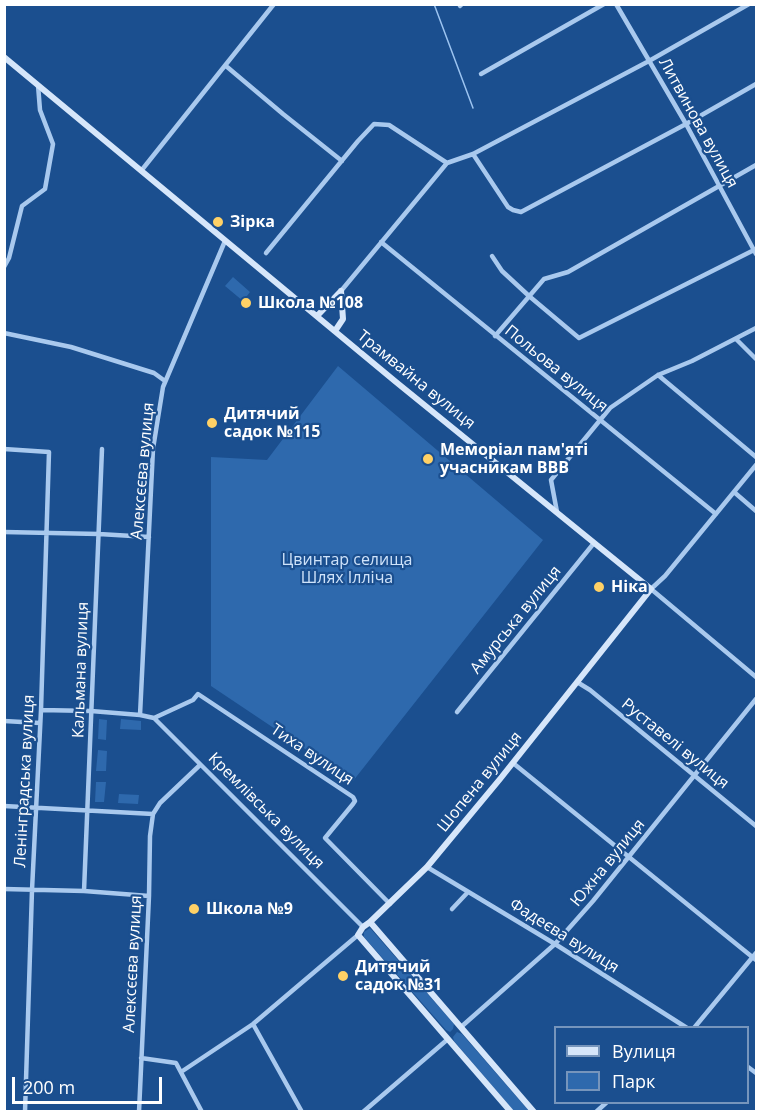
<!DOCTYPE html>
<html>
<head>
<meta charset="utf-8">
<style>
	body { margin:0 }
	#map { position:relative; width:761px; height:1116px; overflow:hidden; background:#1b4f8f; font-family:"Open Sans",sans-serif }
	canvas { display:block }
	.frame { position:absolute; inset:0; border:6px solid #fff; pointer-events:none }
	.legend { position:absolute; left:554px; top:1026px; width:195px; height:78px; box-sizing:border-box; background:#1b4f8f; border:2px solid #7695bc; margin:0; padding:8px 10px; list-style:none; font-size:18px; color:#fff }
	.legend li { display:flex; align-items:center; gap:12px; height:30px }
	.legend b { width:30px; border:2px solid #7695bc }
	.scale { position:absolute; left:12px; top:1077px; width:150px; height:27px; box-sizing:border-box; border:3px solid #fff; border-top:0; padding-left:8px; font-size:18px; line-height:21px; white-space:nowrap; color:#fff; -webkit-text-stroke:4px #1b4f8f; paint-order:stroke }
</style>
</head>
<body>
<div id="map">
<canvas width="761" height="1116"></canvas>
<div class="frame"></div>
<ul class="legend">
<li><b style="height:8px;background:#d6e6fa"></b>Вулиця</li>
<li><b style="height:16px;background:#2e69ad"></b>Парк</li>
</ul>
<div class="scale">200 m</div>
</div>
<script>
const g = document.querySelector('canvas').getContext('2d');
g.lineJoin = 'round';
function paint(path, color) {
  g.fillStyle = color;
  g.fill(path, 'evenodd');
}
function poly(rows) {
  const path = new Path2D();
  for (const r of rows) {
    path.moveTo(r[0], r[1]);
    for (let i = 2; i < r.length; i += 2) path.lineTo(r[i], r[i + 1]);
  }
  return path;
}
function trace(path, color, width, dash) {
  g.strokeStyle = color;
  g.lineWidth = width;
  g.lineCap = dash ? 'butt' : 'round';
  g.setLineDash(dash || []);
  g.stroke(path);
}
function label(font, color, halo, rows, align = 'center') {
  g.font = font + ' "Open Sans",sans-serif';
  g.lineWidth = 4.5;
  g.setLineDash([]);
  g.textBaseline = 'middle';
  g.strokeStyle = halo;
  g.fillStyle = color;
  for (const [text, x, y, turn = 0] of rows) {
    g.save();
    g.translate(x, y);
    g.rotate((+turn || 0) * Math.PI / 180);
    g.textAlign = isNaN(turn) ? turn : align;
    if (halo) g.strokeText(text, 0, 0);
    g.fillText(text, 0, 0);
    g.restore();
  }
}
const green = poly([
	[233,277,250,292,243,301,225,286],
	[338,366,543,540,353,781,211,686,211,457,267,460],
	[99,719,107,720,106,740,98,739],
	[121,719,141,721,141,730,120,729],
	[98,750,107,751,106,771,96,771],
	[96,782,106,782,104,802,95,802],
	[119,794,139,795,138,804,118,803],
	[370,928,454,1024,453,1029,450,1032,446,1030,364,937,364,932],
	[457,1032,462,1034,529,1111,514,1111,454,1041,453,1037]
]);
const stream = poly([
	[434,4,473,108]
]);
const street = poly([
	[616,4,686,124,756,254],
	[460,6,462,4],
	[226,66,283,114,342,161],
	[481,74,604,4],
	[473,154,508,207,513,210,521,212,686,124,756,84],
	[141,171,274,4],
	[381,242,716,514],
	[266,253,358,141,374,124,389,125,447,163],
	[492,256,502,271,529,296,579,338,756,249],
	[4,267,9,258,22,206,45,189,53,144,40,110,38,85],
	[341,291,447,163,473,154,649,61,749,4],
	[4,333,71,347,154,373,165,381],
	[495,336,544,279,568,272,756,165],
	[736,339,756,359],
	[658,375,756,457],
	[4,449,49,452,41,710,32,890,25,1112],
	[756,465,665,576,651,589,756,677],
	[734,492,756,511],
	[557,512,551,480,610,408,658,375,692,361,756,328],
	[4,532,99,534,149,537],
	[577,682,590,690,756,826],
	[41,710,91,711,140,715,154,718,363,927],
	[457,712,594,543],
	[140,715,153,449,163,387,225,241],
	[154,718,193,700,198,694,353,797,355,801,353,804,325,838,390,904],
	[4,721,40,723],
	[513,763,756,960],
	[4,806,153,814],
	[427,867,555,944,687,1028],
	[4,889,84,891,149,896],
	[84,891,102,449],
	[452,909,468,892],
	[253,1024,302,1112],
	[461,1027,555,944,593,901,756,699],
	[694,1028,756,953],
	[141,1058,176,1063,202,1112],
	[748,1067,756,1073],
	[181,1072,253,1024,358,935],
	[139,1112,149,896,150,836,153,814,160,803,200,765],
	[363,1112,448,1039],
	[596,1112,607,1102]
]);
const secondary = poly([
	[4,57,396,382,651,589,500,779,427,867,370,922,363,927,358,935,511,1112],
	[317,316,341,291],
	[335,331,343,319,341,291],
	[370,922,534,1112]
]);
const markers = [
	[218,222,6,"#ffd166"],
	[246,303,6,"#ffd166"],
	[212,423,6,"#ffd166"],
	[428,459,6,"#ffd166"],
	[599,587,6,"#ffd166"],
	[194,909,6,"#ffd166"],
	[343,976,6,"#ffd166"]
];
const streetNames = [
	["Литвинова вулиця",698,123,61],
	["Польова вулиця",556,369,39],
	["Трамвайна вулиця",416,380,39],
	["Алексєєва вулиця",143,471,-85],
	["Амурська вулиця",516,620,-51],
	["Кальмана вулиця",81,670,-88],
	["Руставелі вулиця",675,744,39],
	["Тиха вулиця",312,755,34],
	["Ленінградська вулиця",25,781,-87],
	["Шопена вулиця",480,782,-51],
	["Кремлівська вулиця",266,811,45],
	["Южна вулиця",608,863,-51],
	["Фадеєва вулиця",564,936,32],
	["Алексєєва вулиця",133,964,-87]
];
const poiNames = [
	["Зірка",230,222],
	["Школа №108",258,303],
	["Дитячий",224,414],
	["садок №115",224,432],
	["Меморіал пам'яті",440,450],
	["учасникам ВВВ",440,468],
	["Ніка",611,587],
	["Школа №9",206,909],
	["Дитячий",355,967],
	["садок №31",355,985]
];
const parkNames = [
	["Цвинтар селища",347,560],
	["Шлях Ілліча",347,578]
];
paint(green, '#2e69ad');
trace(stream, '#9cc4f0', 1.5);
trace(street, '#a9c9ee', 4.5);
trace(secondary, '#d6e6fa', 6);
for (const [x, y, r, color] of markers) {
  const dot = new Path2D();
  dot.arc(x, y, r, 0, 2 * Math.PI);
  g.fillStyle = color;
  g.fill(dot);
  trace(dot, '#1b4f8f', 2);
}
label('16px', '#fff', '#1b4f8f', streetNames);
label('bold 16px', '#fff', '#1b4f8f', poiNames, 'left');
label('16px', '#cfe3fa', '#1b4f8f', parkNames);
</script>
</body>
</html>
